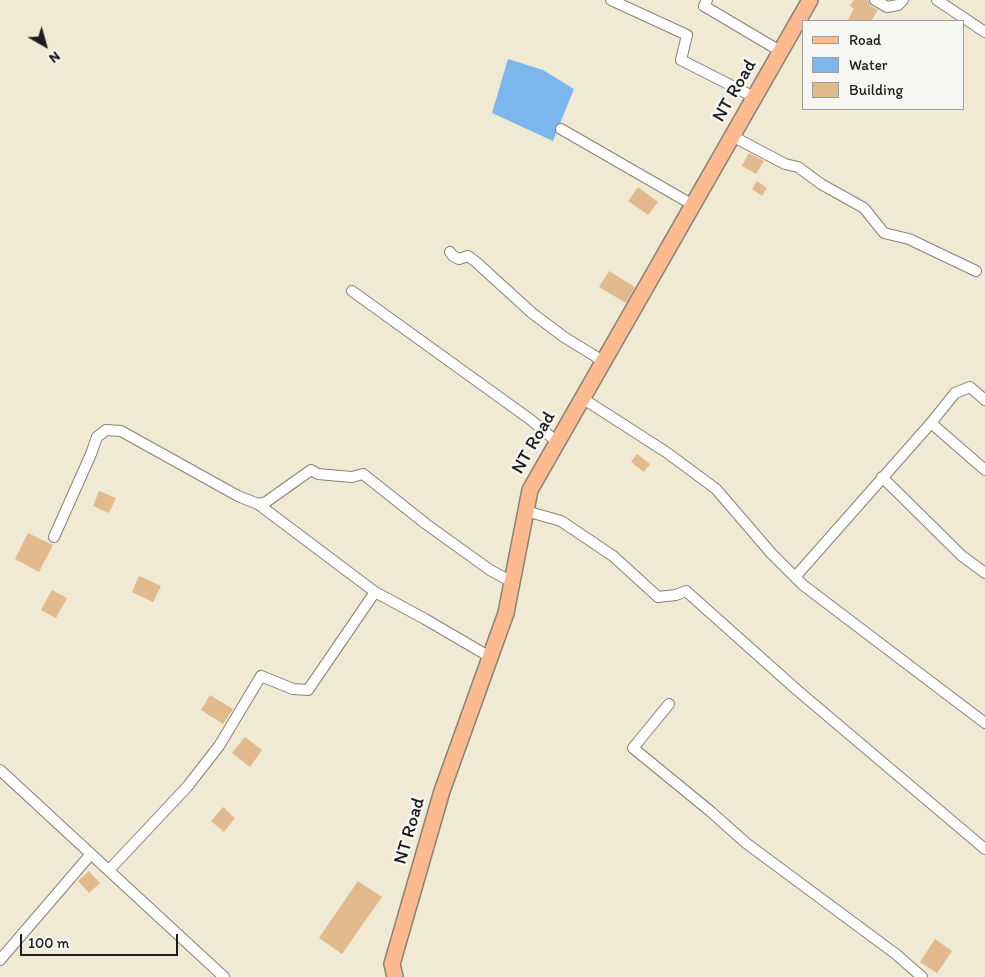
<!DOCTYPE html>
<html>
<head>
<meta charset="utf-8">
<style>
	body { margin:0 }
	#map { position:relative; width:985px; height:977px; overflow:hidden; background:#f0e9d4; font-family:Itim,sans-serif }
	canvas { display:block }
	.legend { position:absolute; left:802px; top:20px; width:162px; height:90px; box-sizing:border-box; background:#f6f6f2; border:1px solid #9f9f9c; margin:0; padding:6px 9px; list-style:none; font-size:15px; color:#1c1c1c }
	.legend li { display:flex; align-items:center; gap:10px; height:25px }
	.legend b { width:25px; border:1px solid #9f9f9c }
	.north { position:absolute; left:20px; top:20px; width:50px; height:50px; -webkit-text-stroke:4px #f6f6f2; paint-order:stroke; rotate:142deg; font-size:14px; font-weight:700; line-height:20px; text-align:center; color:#1c1c1c }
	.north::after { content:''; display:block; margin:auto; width:18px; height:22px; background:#1c1c1c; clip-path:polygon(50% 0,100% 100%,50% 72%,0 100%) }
	.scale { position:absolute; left:20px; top:934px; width:158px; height:22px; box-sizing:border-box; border:2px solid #1c1c1c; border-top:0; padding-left:6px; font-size:15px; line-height:18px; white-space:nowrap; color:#1c1c1c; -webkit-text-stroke:4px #f6f6f2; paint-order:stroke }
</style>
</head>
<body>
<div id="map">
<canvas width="985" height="977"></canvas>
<ul class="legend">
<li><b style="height:6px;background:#fcba8e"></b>Road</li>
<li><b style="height:14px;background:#7bb7ed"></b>Water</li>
<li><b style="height:14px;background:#e1b98c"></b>Building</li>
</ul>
<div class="north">N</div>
<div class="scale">100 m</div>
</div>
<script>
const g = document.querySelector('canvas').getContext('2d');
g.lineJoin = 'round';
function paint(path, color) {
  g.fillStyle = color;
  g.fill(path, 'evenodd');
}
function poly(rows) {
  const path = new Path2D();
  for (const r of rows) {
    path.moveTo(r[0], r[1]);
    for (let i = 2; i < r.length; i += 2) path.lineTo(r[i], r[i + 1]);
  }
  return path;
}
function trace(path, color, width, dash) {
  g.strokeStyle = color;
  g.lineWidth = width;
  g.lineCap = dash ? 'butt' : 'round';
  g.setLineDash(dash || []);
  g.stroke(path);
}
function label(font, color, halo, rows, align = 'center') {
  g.font = font + ' Itim,sans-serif';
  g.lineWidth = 5;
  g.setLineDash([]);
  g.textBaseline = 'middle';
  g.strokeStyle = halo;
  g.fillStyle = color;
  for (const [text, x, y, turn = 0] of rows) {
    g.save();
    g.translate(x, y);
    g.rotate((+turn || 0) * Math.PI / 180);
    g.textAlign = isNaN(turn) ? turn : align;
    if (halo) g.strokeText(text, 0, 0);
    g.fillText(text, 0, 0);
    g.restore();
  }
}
const water = poly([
	[508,59,543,70,574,89,553,141,492,113]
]);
const building = poly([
	[854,0,868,0,871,6,878,10,871,21,847,21,854,9,850,6],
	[749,153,764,161,756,174,742,166],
	[757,181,767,188,762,196,752,189],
	[638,187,658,202,648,215,628,201],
	[609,271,635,287,626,303,599,287],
	[637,454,650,464,644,472,631,462],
	[99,491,116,498,109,513,93,506],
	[28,533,53,545,39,572,15,559],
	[139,576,161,586,153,602,132,592],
	[52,590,67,598,56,618,41,610],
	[210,695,233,709,223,724,201,710],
	[245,737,262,750,250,767,232,753],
	[223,807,235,818,224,832,211,821],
	[89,871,100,883,89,893,78,881],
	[358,881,382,897,342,954,319,938],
	[935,939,952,951,937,973,920,962]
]);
const minor = poly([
	[611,0,687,35,681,60,754,97],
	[707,0,704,6,780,51],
	[875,0,887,7,898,5,903,0],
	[937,0,985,32],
	[561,129,693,205],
	[732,136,785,164,798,167,821,184,864,208,884,233,909,239,976,271],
	[450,252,453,256,459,259,468,256,476,262,532,313,564,337,603,361],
	[352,291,531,420,557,442],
	[582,398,666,452,716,489,771,553,803,585,985,723],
	[931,423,985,470],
	[882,477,962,556,985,573],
	[258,504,375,592],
	[526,511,561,521,613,556,658,597,676,595,686,591,797,690,985,849],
	[54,537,91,454,97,437,106,430,121,431,238,496,258,504,266,502,311,470,318,474,340,476,352,477,363,474,426,524,490,570,512,582],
	[795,577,931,423,955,393,970,387,985,400],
	[669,704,633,748,710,811,746,843,897,955,922,977],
	[0,770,224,977],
	[109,870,187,787,219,746,261,676,293,689,308,690,375,592,425,619,490,657],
	[0,960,91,854]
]);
const primary = poly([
	[395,977,392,964,442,791,506,613,530,490,810,0]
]);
const streetNames = [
	["NT Road",735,91,-60],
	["NT Road",534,443,-60],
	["NT Road",410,831,-74]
];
paint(water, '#7bb7ed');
paint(building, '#e1b98c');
trace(minor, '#868278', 12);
trace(primary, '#868278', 18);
trace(minor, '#fff', 10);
trace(primary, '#fcba8e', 15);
label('19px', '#1c1c1c', '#f6f6f2', streetNames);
</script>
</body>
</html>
